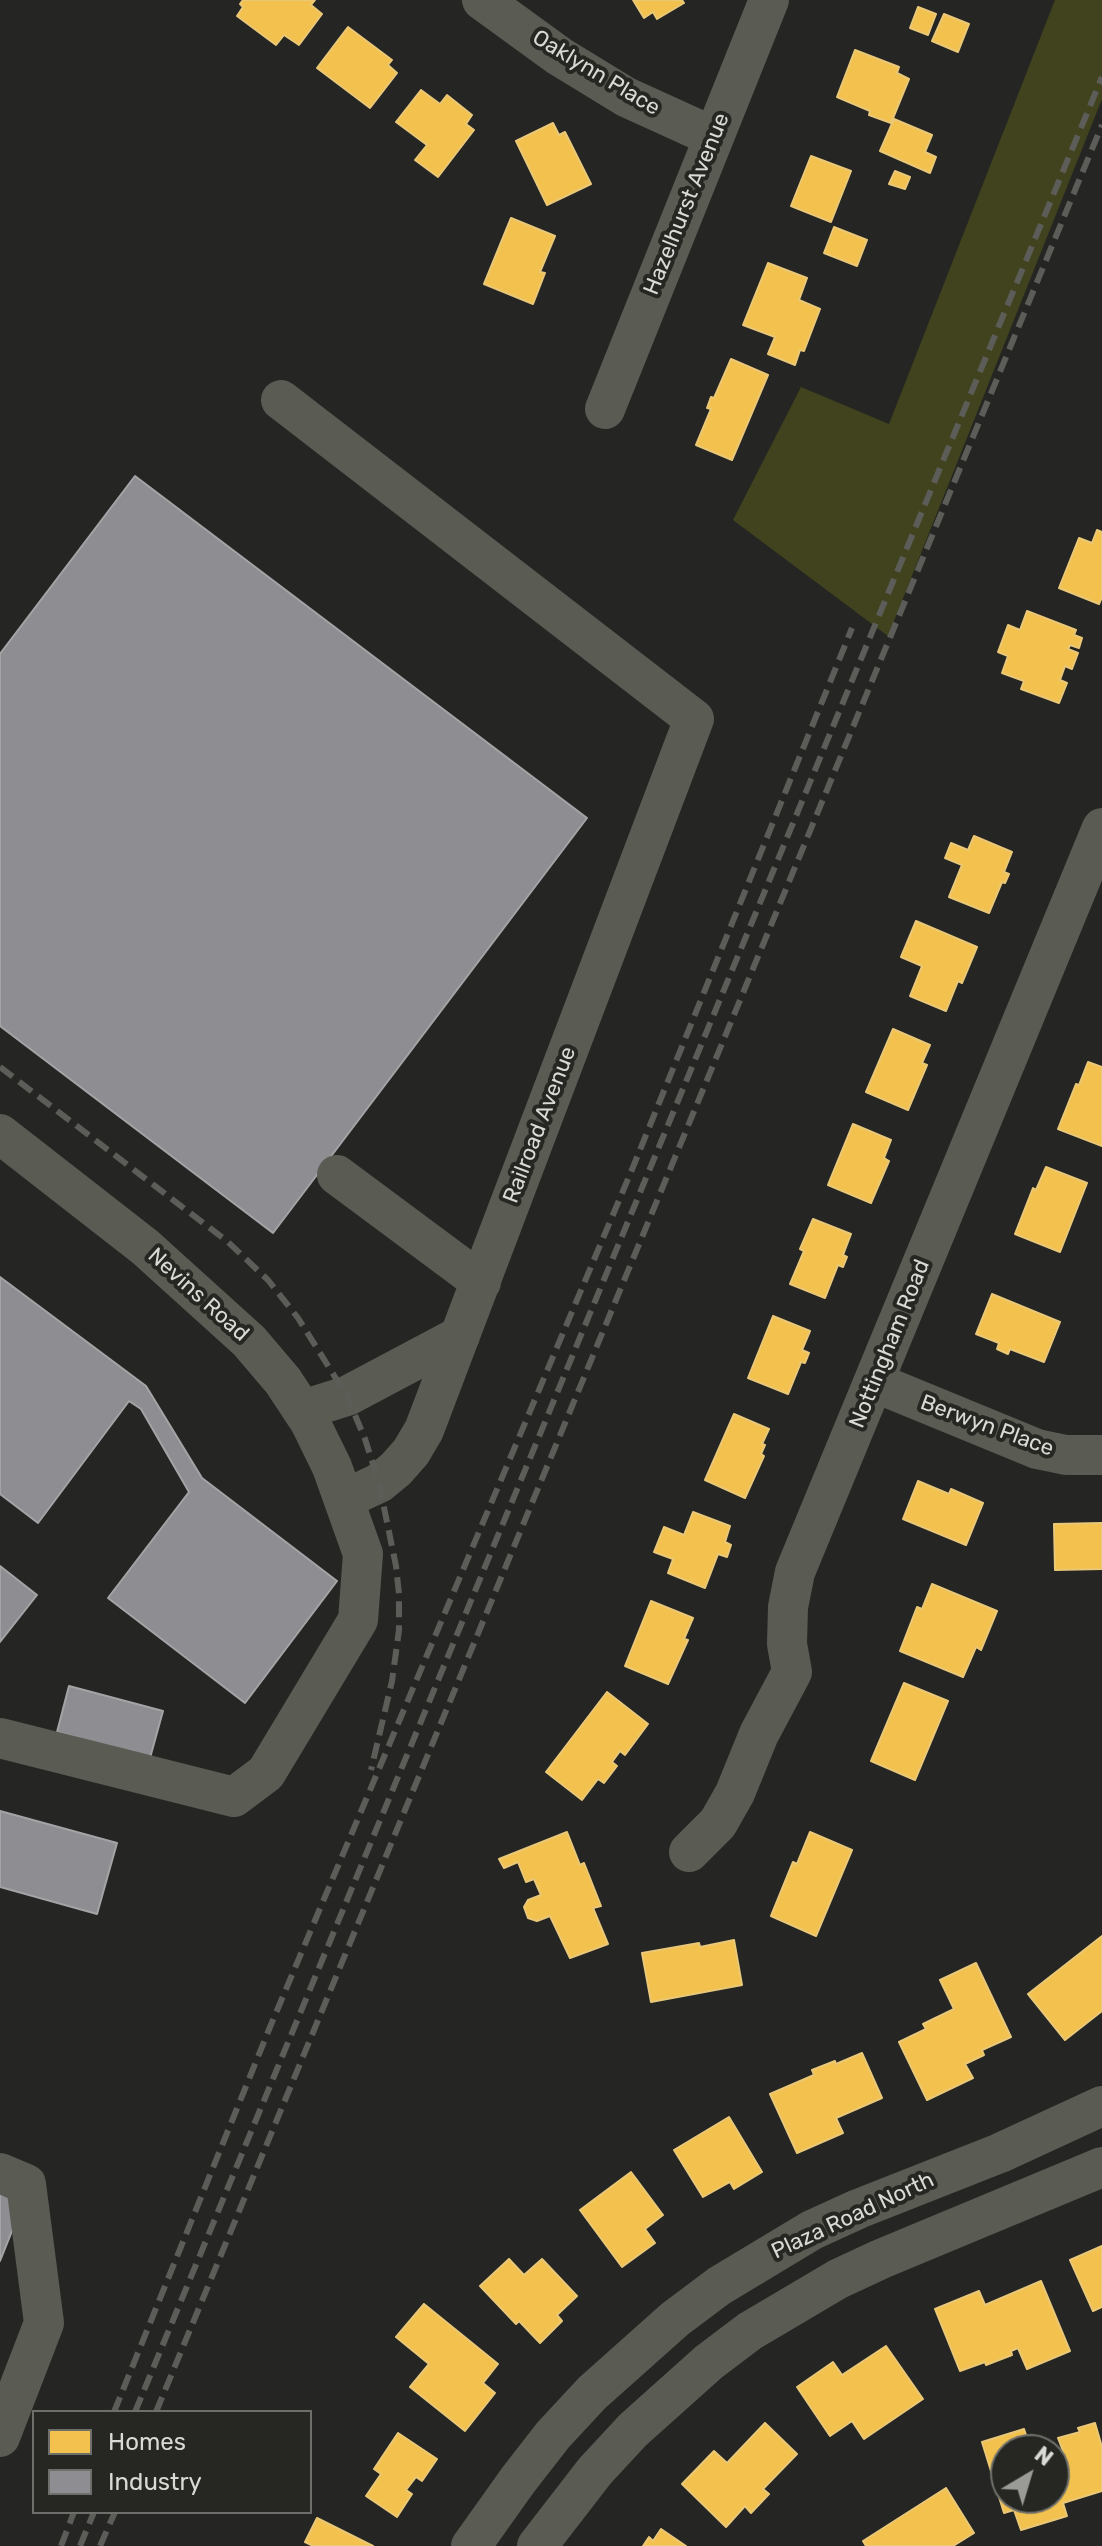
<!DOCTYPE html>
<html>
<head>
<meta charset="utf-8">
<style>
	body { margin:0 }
	#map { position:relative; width:1102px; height:2546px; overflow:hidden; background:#252623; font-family:Rubik,sans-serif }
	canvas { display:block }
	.legend { position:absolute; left:32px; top:2410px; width:280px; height:104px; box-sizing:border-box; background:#262722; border:2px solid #6e6f6a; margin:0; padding:10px 14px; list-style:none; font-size:24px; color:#d9dad6 }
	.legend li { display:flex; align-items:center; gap:16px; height:40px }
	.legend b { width:40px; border:2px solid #6e6f6a }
	.north { position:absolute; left:990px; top:2434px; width:80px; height:80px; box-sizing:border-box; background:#262722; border:2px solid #6e6f6a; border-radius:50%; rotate:38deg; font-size:22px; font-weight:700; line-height:32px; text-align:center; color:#d9dad6 }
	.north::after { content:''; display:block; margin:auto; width:28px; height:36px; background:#9a9b97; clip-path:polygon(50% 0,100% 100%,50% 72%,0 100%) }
</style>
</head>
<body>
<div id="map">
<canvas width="1102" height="2546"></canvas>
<ul class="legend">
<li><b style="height:22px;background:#f2c14e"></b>Homes</li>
<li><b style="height:22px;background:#8d8d92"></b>Industry</li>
</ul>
<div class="north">N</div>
</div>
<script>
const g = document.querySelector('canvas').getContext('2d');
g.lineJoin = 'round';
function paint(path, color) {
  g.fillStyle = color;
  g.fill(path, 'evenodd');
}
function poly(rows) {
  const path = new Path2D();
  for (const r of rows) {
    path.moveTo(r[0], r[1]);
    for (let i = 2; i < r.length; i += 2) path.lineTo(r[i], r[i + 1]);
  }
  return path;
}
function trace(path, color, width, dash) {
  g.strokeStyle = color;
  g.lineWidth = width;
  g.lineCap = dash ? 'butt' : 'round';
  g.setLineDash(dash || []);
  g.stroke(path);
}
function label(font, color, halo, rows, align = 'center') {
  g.font = font + ' Rubik,sans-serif';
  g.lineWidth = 8;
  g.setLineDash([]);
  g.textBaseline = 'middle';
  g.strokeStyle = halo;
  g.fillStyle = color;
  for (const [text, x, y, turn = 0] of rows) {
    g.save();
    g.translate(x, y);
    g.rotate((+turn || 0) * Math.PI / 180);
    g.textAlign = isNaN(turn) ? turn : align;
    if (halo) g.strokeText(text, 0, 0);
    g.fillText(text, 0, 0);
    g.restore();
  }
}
const green = poly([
	[1055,0,1102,0,1102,99,888,636,733,520,801,387,889,424]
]);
const homes = poly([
	[243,0,315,0,311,5,322,14,299,45,284,35,276,45,237,16,243,7,240,4,243,0],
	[633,0,682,0,684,3,657,19,653,12,644,18,633,0],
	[918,7,936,14,928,35,910,28,918,7],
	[944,14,969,24,958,52,932,41,944,14],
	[348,27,392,60,388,65,397,73,370,108,317,68,348,27],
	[855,50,899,67,897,73,909,79,891,123,869,115,870,111,837,97,855,50],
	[421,90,440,104,447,95,472,115,466,124,474,130,438,177,415,160,427,145,396,122,421,90],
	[894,119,932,135,925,152,936,157,930,173,880,151,894,119],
	[553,123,559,135,565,132,591,184,547,205,516,141,553,123],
	[811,156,851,171,831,222,791,206,811,156],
	[895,171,910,177,905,189,889,184,895,171],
	[511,218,555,236,540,272,545,273,533,304,484,284,511,218],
	[834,227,867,240,857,266,824,253,834,227],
	[768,263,807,278,799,300,820,309,804,351,800,350,795,365,768,354,775,337,743,325,768,263],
	[731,359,768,375,732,460,696,445,711,409,707,408,711,397,714,398,731,359],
	[1097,530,1102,532,1102,597,1099,604,1059,588,1079,538,1092,543,1097,530],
	[1027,611,1076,630,1074,635,1082,638,1079,648,1070,645,1068,649,1078,653,1072,669,1065,666,1060,680,1067,683,1059,703,1021,689,1024,681,1002,673,1008,656,998,652,1008,625,1020,630,1027,611],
	[974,836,1012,852,1004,872,1009,874,1005,883,1002,882,989,913,949,897,962,865,945,858,951,843,968,850,974,836],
	[916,921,977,947,962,983,958,981,946,1011,910,996,922,966,901,957,916,921],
	[893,1029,930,1045,922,1063,927,1065,908,1110,866,1092,893,1029],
	[1088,1062,1102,1067,1102,1146,1058,1129,1076,1084,1079,1085,1088,1062],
	[853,1124,891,1140,884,1158,889,1161,871,1203,828,1185,853,1124],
	[1046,1167,1087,1183,1060,1252,1015,1234,1033,1188,1036,1190,1046,1167],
	[813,1219,851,1234,843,1255,847,1257,843,1267,838,1265,825,1298,790,1284,804,1251,800,1249,813,1219],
	[992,1294,1060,1322,1044,1362,1010,1349,1008,1354,997,1349,999,1343,976,1334,992,1294],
	[773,1316,810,1331,802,1350,809,1353,805,1363,801,1362,788,1394,748,1378,773,1316],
	[734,1414,769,1429,762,1444,765,1445,761,1454,764,1456,745,1498,705,1480,734,1414],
	[918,1481,949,1494,951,1489,983,1503,966,1545,903,1519,918,1481],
	[693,1512,730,1526,725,1542,731,1545,727,1557,718,1554,705,1588,668,1573,673,1559,654,1552,664,1527,684,1535,693,1512],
	[1102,1523,1102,1569,1055,1570,1054,1524,1102,1523],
	[932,1584,997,1611,981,1650,976,1647,963,1677,900,1651,917,1607,922,1609,932,1584],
	[651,1601,693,1618,684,1639,688,1640,668,1684,625,1666,651,1601],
	[904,1683,948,1701,915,1780,871,1761,904,1683],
	[607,1692,648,1724,625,1755,620,1751,612,1762,617,1766,604,1783,598,1779,582,1800,546,1772,607,1692],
	[567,1832,580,1865,584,1863,601,1906,593,1908,608,1944,570,1958,550,1916,537,1921,528,1918,524,1907,528,1900,541,1895,534,1879,526,1882,518,1862,504,1868,499,1859,567,1832],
	[810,1832,852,1850,816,1936,771,1916,793,1862,797,1864,810,1832],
	[1102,1936,1102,2011,1065,2040,1028,1994,1102,1936],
	[734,1940,742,1985,651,2002,642,1953,699,1943,700,1947,734,1940],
	[976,1963,1011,2037,982,2050,984,2055,965,2064,973,2078,927,2100,899,2042,926,2029,923,2024,954,2009,940,1980,976,1963],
	[862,2053,882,2098,836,2118,843,2133,797,2153,770,2094,814,2075,812,2070,835,2061,836,2064,862,2053],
	[729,2117,762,2172,734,2189,730,2182,703,2197,674,2150,729,2117],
	[631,2172,663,2215,645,2229,655,2243,622,2267,580,2210,631,2172],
	[1102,2246,1102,2307,1093,2311,1070,2260,1102,2246],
	[509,2259,524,2275,542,2259,577,2296,557,2315,562,2321,540,2343,519,2321,516,2324,480,2286,509,2259],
	[1041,2281,1070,2351,1027,2369,1018,2348,1011,2351,1012,2355,986,2365,985,2362,960,2371,935,2309,979,2291,985,2305,1041,2281],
	[424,2304,498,2364,483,2383,495,2393,465,2431,410,2387,429,2364,396,2337,424,2304],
	[886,2346,923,2399,864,2439,852,2421,830,2436,797,2387,833,2362,842,2375,886,2346],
	[765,2423,797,2454,763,2489,769,2494,751,2513,745,2506,726,2527,682,2484,714,2451,727,2463,765,2423],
	[1095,2423,1102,2447,1102,2491,1063,2503,1067,2516,1021,2530,1014,2510,1004,2513,982,2442,1024,2429,1031,2450,1006,2450,1006,2498,1054,2498,1054,2453,1063,2451,1058,2438,1080,2432,1078,2428,1095,2423],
	[398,2433,437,2459,422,2481,416,2477,406,2490,412,2494,397,2517,366,2496,381,2474,374,2469,398,2433],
	[946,2488,974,2533,953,2546,866,2546,863,2541,946,2488],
	[317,2518,373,2546,313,2546,305,2542,317,2518],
	[661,2529,686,2546,643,2546,649,2537,653,2541,661,2529]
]);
const industry = poly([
	[135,476,587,818,273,1233,0,1026,0,654,135,476],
	[0,1277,146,1386,202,1478,337,1581,245,1703,108,1598,189,1492,141,1409,129,1401,38,1523,0,1494,0,1277],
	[0,1566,37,1595,0,1642,0,1566],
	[69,1686,163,1711,150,1758,57,1732,69,1686],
	[0,1811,117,1843,97,1914,0,1887,0,1811],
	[0,2191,24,2201,0,2261,0,2191]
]);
const minor = poly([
	[482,0,559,56,626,97,714,137],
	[281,400,694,719,424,1430,411,1452,396,1469,379,1483,345,1499],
	[605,409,769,0],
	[0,1134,145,1247,249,1341,283,1381,310,1422,332,1467,363,1554,358,1620,266,1773,234,1797,0,1738],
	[337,1175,481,1282],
	[874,1382,1037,1449,1066,1455,1102,1455],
	[302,1410,347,1396,460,1336],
	[689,1852,718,1823,735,1793,759,1734,792,1672,787,1644,788,1607,795,1572,1102,828],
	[0,2173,26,2184,44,2323,0,2437],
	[471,2546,518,2480,553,2435,592,2393,675,2319,719,2286,812,2230,858,2209,1000,2153,1102,2106],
	[537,2546,595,2471,633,2430,709,2362,750,2331,838,2279,881,2259,1102,2167]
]);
const rail = poly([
	[0,1067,228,1242,268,1280,298,1318,347,1396,365,1439,379,1483,396,1566,399,1594,399,1630,392,1681,371,1770],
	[114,2412,270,2027,631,1172,852,628],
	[135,2412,1102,77],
	[156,2412,1102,125],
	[61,2546,74,2512],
	[80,2546,94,2512],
	[100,2546,115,2512]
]);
const streetNames = [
	["Oaklynn Place",596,73,31],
	["Hazelhurst Avenue",687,204,-68],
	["Railroad Avenue",540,1125,-69],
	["Nevins Road",198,1295,42],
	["Nottingham Road",890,1344,-68],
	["Berwyn Place",987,1426,20],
	["Plaza Road North",853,2216,-25]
];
paint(green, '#40431d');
paint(homes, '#f2c14e');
trace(homes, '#eac877', 2);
paint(industry, '#8d8d92');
trace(industry, '#a4a4a6', 2);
trace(minor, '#5a5b53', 40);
trace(rail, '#5c5d58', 6, [16, 8]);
label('22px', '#d9dad6', '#262722', streetNames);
</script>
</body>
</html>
